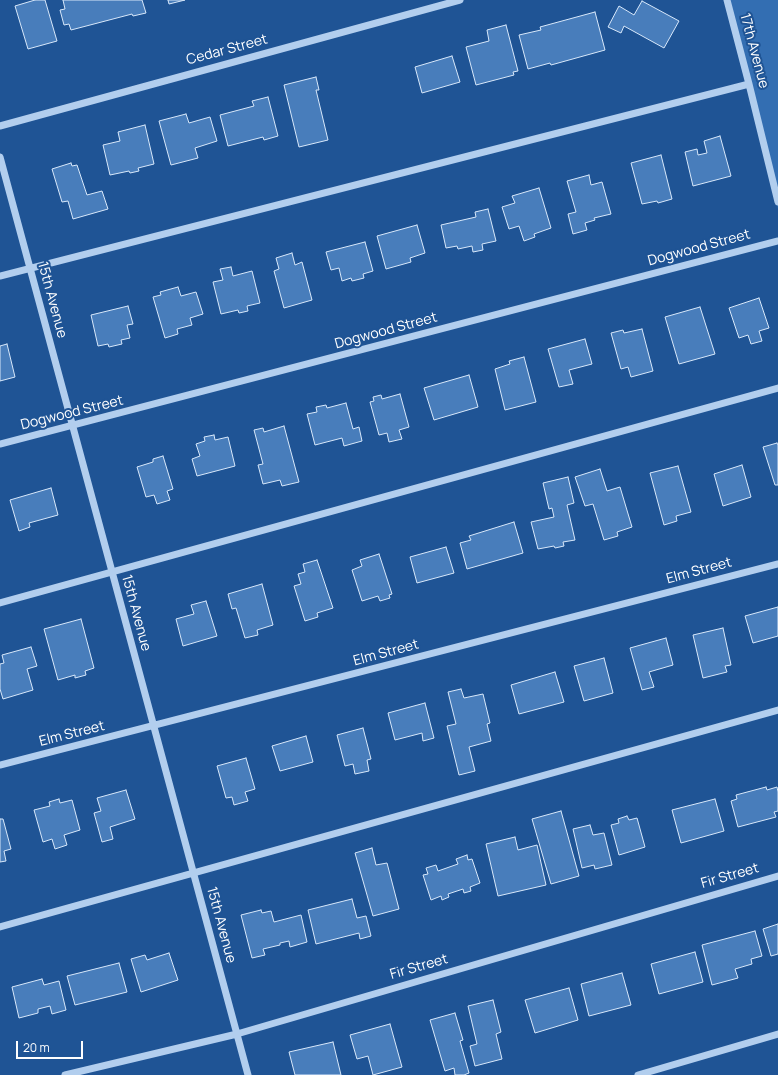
<!DOCTYPE html>
<html>
<head>
<meta charset="utf-8">
<style>
	body { margin:0 }
	#map { position:relative; width:778px; height:1075px; overflow:hidden; background:#1f5495; font-family:Manrope,sans-serif }
	canvas { display:block }
	.scale { position:absolute; left:16px; top:1041px; width:67px; height:18px; box-sizing:border-box; border:2px solid #fff; border-top:0; padding-left:5px; font-size:12px; line-height:14px; white-space:nowrap; color:#fff; -webkit-text-stroke:3px #1f5495; paint-order:stroke }
</style>
</head>
<body>
<div id="map">
<canvas width="778" height="1075"></canvas>
<div class="scale">20 m</div>
</div>
<script>
const g = document.querySelector('canvas').getContext('2d');
g.lineJoin = 'round';
function paint(path, color) {
  g.fillStyle = color;
  g.fill(path, 'evenodd');
}
function poly(rows) {
  const path = new Path2D();
  for (const r of rows) {
    path.moveTo(r[0], r[1]);
    for (let i = 2; i < r.length; i += 2) path.lineTo(r[i], r[i + 1]);
  }
  return path;
}
function trace(path, color, width, dash) {
  g.strokeStyle = color;
  g.lineWidth = width;
  g.lineCap = dash ? 'butt' : 'round';
  g.setLineDash(dash || []);
  g.stroke(path);
}
function label(font, color, halo, rows, align = 'center') {
  g.font = font + ' Manrope,sans-serif';
  g.lineWidth = 4;
  g.setLineDash([]);
  g.textBaseline = 'middle';
  g.strokeStyle = halo;
  g.fillStyle = color;
  for (const [text, x, y, turn = 0] of rows) {
    g.save();
    g.translate(x, y);
    g.rotate((+turn || 0) * Math.PI / 180);
    g.textAlign = isNaN(turn) ? turn : align;
    if (halo) g.strokeText(text, 0, 0);
    g.fillText(text, 0, 0);
    g.restore();
  }
}
const green = poly([
	[724,0,778,0,778,209]
]);
const building = poly([
	[35,0,45,0,57,41,28,49,15,6,35,0],
	[63,0,142,0,146,13,133,16,132,14,71,30,69,24,64,25,60,10,65,9,63,0],
	[168,0,185,0,169,4,168,0],
	[642,1,679,21,664,48,624,26,621,33,608,27,619,6,634,15,642,1],
	[595,12,605,50,551,65,550,63,528,69,519,35,541,30,540,27,595,12],
	[506,25,518,71,513,72,514,75,476,85,466,47,489,41,487,30,506,25],
	[452,56,460,82,422,93,415,67,452,56],
	[316,77,319,90,316,90,328,140,299,147,284,85,316,77],
	[268,97,278,136,264,140,263,137,228,146,220,115,254,106,252,101,268,97],
	[186,114,189,123,210,117,217,141,195,148,198,158,171,165,159,121,186,114],
	[145,125,154,164,138,168,139,171,130,173,129,171,110,175,103,145,120,141,118,132,145,125],
	[720,136,731,176,693,186,685,152,697,149,698,155,707,153,704,141,720,136],
	[661,155,672,199,658,203,657,201,642,204,631,163,661,155],
	[71,163,72,166,77,165,87,195,102,191,108,209,73,219,68,201,62,202,52,169,71,163],
	[589,175,591,185,602,182,611,214,594,218,595,220,585,223,587,230,573,234,568,214,576,212,567,181,589,175],
	[539,188,551,228,534,234,535,237,524,241,519,226,509,229,502,207,515,203,512,196,539,188],
	[488,209,496,241,482,244,483,250,473,252,472,246,458,249,457,246,446,248,441,225,476,217,475,212,488,209],
	[417,225,425,253,410,258,411,262,386,269,377,236,417,225],
	[365,242,373,271,363,274,364,278,352,281,351,278,342,281,339,268,331,270,326,252,365,242],
	[292,253,295,265,302,262,312,300,284,308,274,271,279,269,276,258,292,253],
	[231,267,233,276,252,271,260,303,247,306,248,311,239,313,238,310,221,314,213,282,223,280,220,269,231,267],
	[178,287,181,296,196,292,203,314,190,318,192,325,177,329,178,334,165,338,153,297,161,295,160,292,178,287],
	[759,298,769,328,759,331,762,341,751,344,748,335,739,338,729,308,759,298],
	[128,306,133,324,127,325,130,338,121,340,122,344,109,347,108,344,98,346,91,315,128,306],
	[700,307,715,354,679,364,665,317,700,307],
	[642,329,653,371,631,377,628,367,621,369,611,333,623,330,624,333,642,329],
	[585,339,592,364,569,370,573,384,559,387,548,349,585,339],
	[7,344,15,377,0,381,0,346,7,344],
	[524,357,536,402,505,410,495,369,510,364,509,361,524,357],
	[469,375,478,407,434,420,424,388,469,375],
	[400,394,409,427,399,430,402,439,389,442,387,433,379,435,370,402,374,401,373,397,381,395,382,399,400,394],
	[346,403,353,429,359,427,362,441,344,446,342,438,315,445,307,414,317,412,316,407,326,405,327,408,346,403],
	[284,426,299,482,282,486,280,480,263,484,258,465,263,464,254,430,263,428,264,432,284,426],
	[214,435,215,440,228,437,235,466,197,476,192,459,200,456,196,444,205,441,204,437,214,435],
	[777,443,778,445,778,485,775,485,763,447,777,443],
	[163,456,173,489,167,491,170,500,157,504,154,495,146,497,137,467,153,462,153,459,163,456],
	[742,465,751,497,723,506,714,474,742,465],
	[678,466,691,512,676,516,677,521,664,525,650,473,678,466],
	[600,469,607,491,620,487,632,527,617,532,618,536,604,540,593,504,585,506,575,477,600,469],
	[568,477,574,503,567,505,575,540,563,542,564,546,555,548,554,546,538,549,531,522,554,517,552,508,549,509,543,483,568,477],
	[51,488,58,515,29,523,30,527,19,531,10,500,51,488],
	[514,522,523,553,467,569,460,543,471,540,469,536,514,522],
	[446,547,454,573,417,583,410,557,446,547],
	[379,554,392,594,389,595,390,598,380,601,378,596,362,601,352,570,362,566,360,560,379,554],
	[317,560,333,608,317,613,318,617,305,621,294,586,301,584,298,574,305,572,303,564,317,560],
	[262,584,273,625,257,630,258,635,245,638,236,608,232,609,228,594,262,584],
	[206,601,217,636,183,646,176,619,194,614,191,605,206,601],
	[778,607,778,636,753,643,745,616,778,607],
	[81,619,94,668,85,671,86,675,75,678,75,675,58,680,44,629,81,619],
	[723,628,731,665,725,666,727,672,703,678,693,635,723,628],
	[666,638,673,665,649,672,654,687,642,690,630,648,666,638],
	[31,647,37,666,27,669,33,690,3,699,0,689,0,664,4,663,2,655,31,647],
	[604,658,613,693,584,701,574,666,604,658],
	[555,672,564,702,519,714,511,685,555,672],
	[461,689,464,698,483,694,490,723,487,724,491,741,469,747,475,771,459,775,447,726,456,724,448,692,461,689],
	[425,703,434,738,423,741,422,733,395,740,388,713,425,703],
	[363,728,371,759,367,760,369,771,355,774,353,764,345,766,337,735,363,728],
	[306,736,313,762,280,771,272,746,306,736],
	[246,758,255,789,245,792,248,801,234,805,232,797,226,798,217,766,246,758],
	[766,787,767,790,777,787,778,792,778,811,774,812,776,817,738,827,731,801,737,799,736,795,766,787],
	[126,790,135,819,110,827,113,839,102,842,94,813,101,811,97,798,126,790],
	[59,799,60,803,72,800,80,830,64,835,67,845,55,849,52,839,43,842,34,810,50,806,49,802,59,799],
	[715,799,724,831,681,843,672,810,715,799],
	[561,811,579,876,551,884,532,819,561,811],
	[627,816,629,820,637,818,645,847,619,855,611,825,619,823,618,819,627,816],
	[0,819,3,819,11,849,4,851,6,861,0,862,0,819],
	[590,825,593,835,604,833,612,865,595,869,594,865,582,868,573,829,590,825],
	[515,837,518,850,537,845,546,885,498,896,486,844,515,837],
	[372,848,376,865,387,863,399,909,373,916,355,853,372,848],
	[467,855,468,860,472,859,480,883,470,887,471,891,464,893,463,889,448,894,449,897,442,900,441,896,431,900,423,875,428,874,426,868,436,865,438,871,458,864,456,859,467,855],
	[352,899,357,918,366,916,371,936,360,939,359,933,316,944,308,910,352,899],
	[261,910,262,913,271,911,274,922,301,915,307,942,290,947,289,941,280,943,280,945,263,949,265,955,252,958,241,915,261,910],
	[778,924,778,954,771,956,763,929,778,924],
	[755,931,762,956,751,959,752,964,735,969,738,978,712,985,702,945,755,931],
	[695,952,703,982,659,994,651,964,695,952],
	[169,953,178,980,141,992,131,959,145,955,147,960,169,953],
	[119,963,127,992,75,1005,67,976,119,963],
	[622,973,631,1005,589,1016,581,984,622,973],
	[42,979,44,985,59,981,66,1010,52,1014,50,1006,38,1009,38,1013,19,1018,12,987,42,979],
	[569,988,578,1020,535,1033,525,1000,569,988],
	[493,1000,501,1032,496,1034,502,1059,475,1066,470,1046,477,1044,468,1006,493,1000],
	[455,1013,463,1040,460,1041,469,1073,464,1075,455,1075,454,1068,445,1071,430,1020,455,1013],
	[390,1024,402,1067,373,1075,368,1056,357,1059,350,1035,390,1024],
	[333,1042,341,1075,295,1075,289,1052,333,1042]
]);
const minor = poly([
	[727,0,749,84,778,202],
	[0,126,460,0],
	[0,157,248,1075],
	[0,276,749,84],
	[0,444,778,241],
	[0,603,778,388],
	[0,765,778,564],
	[0,927,778,710],
	[65,1075,237,1034,778,876],
	[638,1075,778,1034]
]);
const streetNames = [
	["Cedar Street",227,50,-15],
	["17th Avenue",754,51,75],
	["Dogwood Street",699,248,-15],
	["15th Avenue",52,300,75],
	["Dogwood Street",386,331,-15],
	["Dogwood Street",72,413,-14],
	["Elm Street",699,571,-15],
	["15th Avenue",136,613,75],
	["Elm Street",386,653,-15],
	["Elm Street",72,734,-14],
	["Fir Street",730,876,-16],
	["15th Avenue",221,925,75],
	["Fir Street",419,967,-16]
];
paint(green, '#336eb2');
paint(building, '#487dbb');
trace(building, '#d8e8fa', 1);
trace(minor, '#b2ceee', 7);
label('14px', '#fff', '#1f5495', streetNames);
</script>
</body>
</html>
